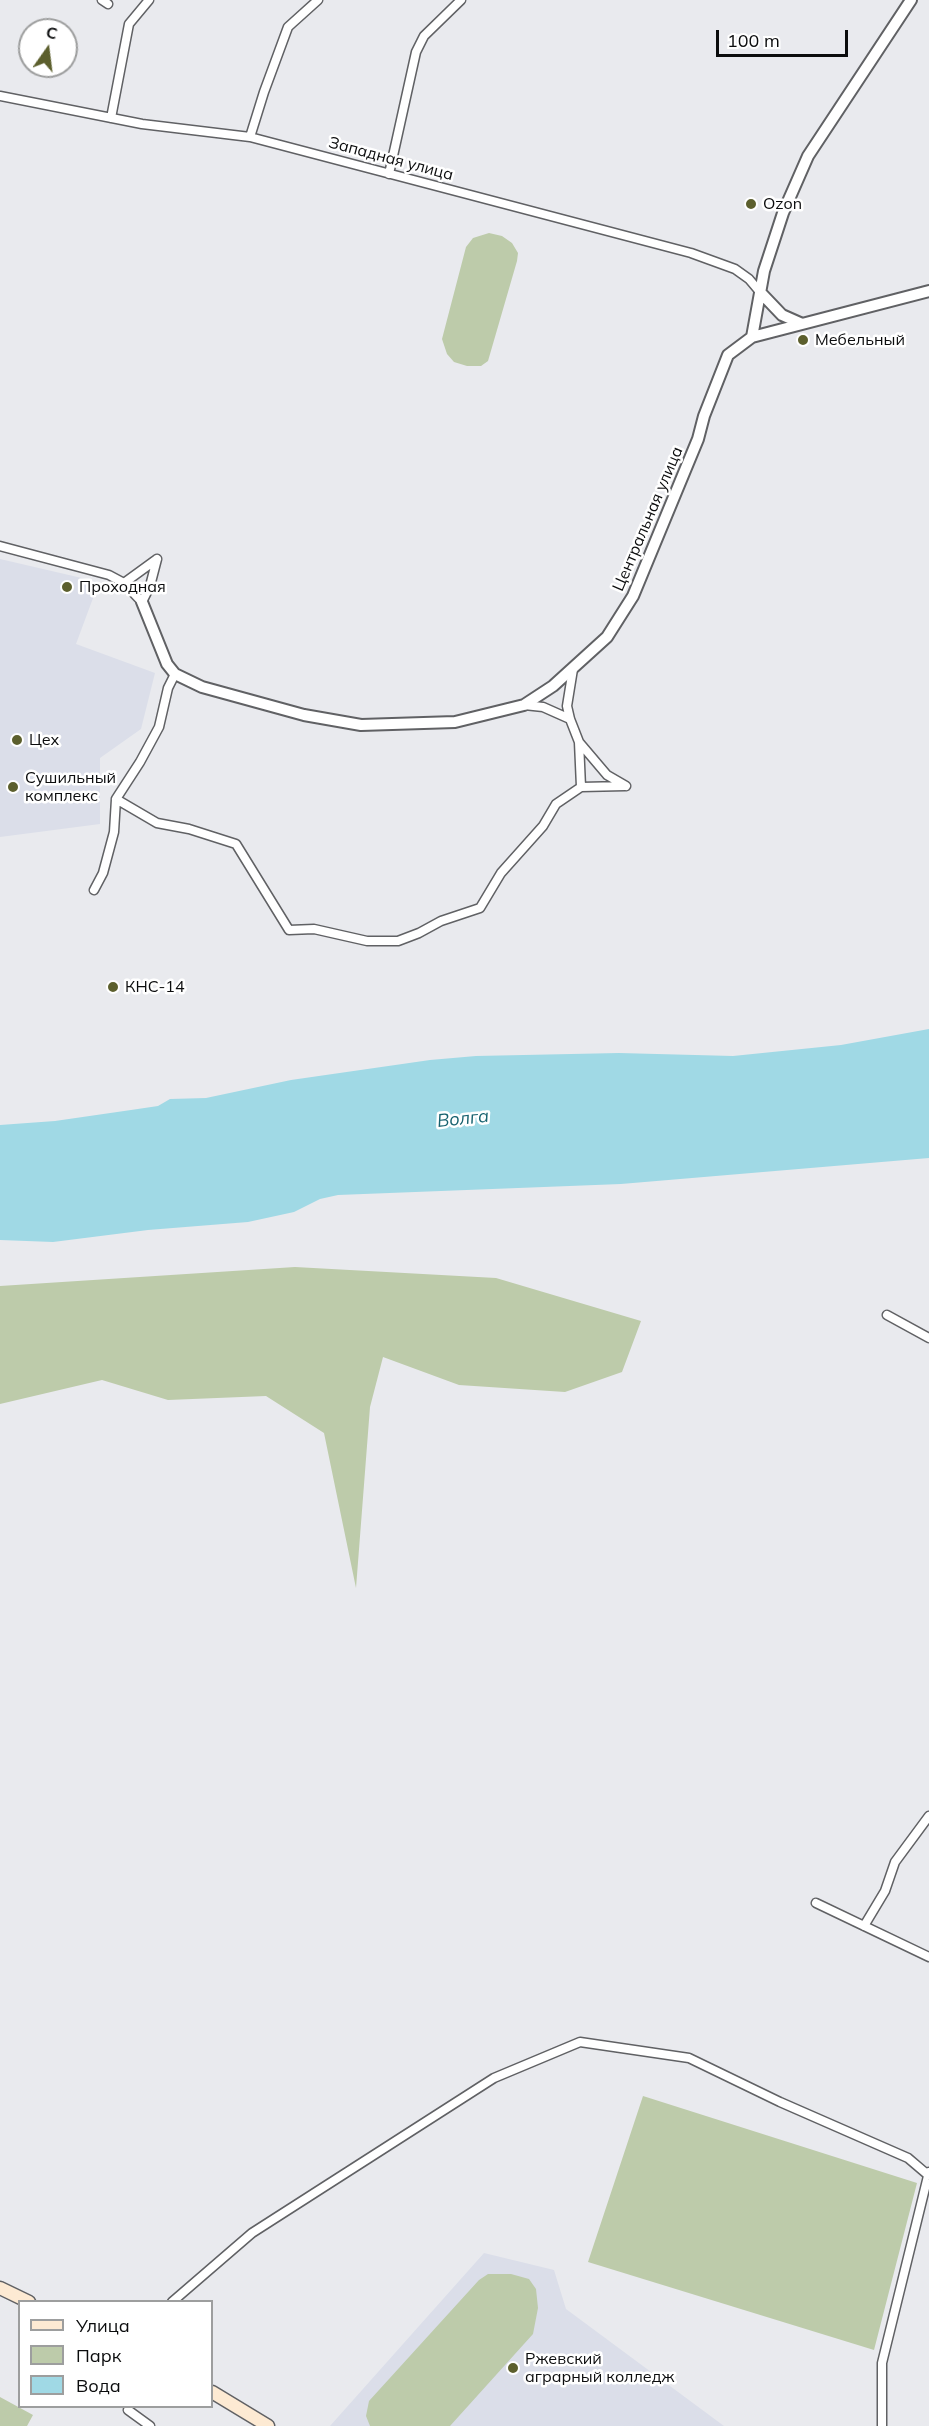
<!DOCTYPE html>
<html>
<head>
<meta charset="utf-8">
<style>
	body { margin:0 }
	#map { position:relative; width:929px; height:2426px; overflow:hidden; background:#e9eaee; font-family:Mulish,sans-serif }
	canvas { display:block }
	.legend { position:absolute; left:18px; top:2300px; width:195px; height:108px; box-sizing:border-box; background:#fff; border:2px solid #9d9e9e; margin:0; padding:8px 10px; list-style:none; font-size:18px; color:#0b0c0d }
	.legend li { display:flex; align-items:center; gap:12px; height:30px }
	.legend b { width:30px; border:2px solid #9d9e9e }
	.north { position:absolute; left:18px; top:18px; width:60px; height:60px; box-sizing:border-box; background:#fff; border:2px solid #9d9e9e; border-radius:50%; rotate:14deg; font-size:16px; font-weight:700; line-height:24px; text-align:center; color:#0b0c0d }
	.north::after { content:''; display:block; margin:auto; width:21px; height:27px; background:#5c5f2d; clip-path:polygon(50% 0,100% 100%,50% 72%,0 100%) }
	.scale { position:absolute; left:716px; top:30px; width:132px; height:27px; box-sizing:border-box; border:3px solid #0b0c0d; border-top:0; padding-left:8px; font-size:18px; line-height:21px; white-space:nowrap; color:#0b0c0d; -webkit-text-stroke:4px #fff; paint-order:stroke }
</style>
</head>
<body>
<div id="map">
<canvas width="929" height="2426"></canvas>
<ul class="legend">
<li><b style="height:8px;background:#fdead3"></b>Улица</li>
<li><b style="height:16px;background:#bdcbaa"></b>Парк</li>
<li><b style="height:16px;background:#a0d9e5"></b>Вода</li>
</ul>
<div class="north">С</div>
<div class="scale">100 m</div>
</div>
<script>
const g = document.querySelector('canvas').getContext('2d');
g.lineJoin = 'round';
function paint(path, color) {
  g.fillStyle = color;
  g.fill(path, 'evenodd');
}
function poly(rows) {
  const path = new Path2D();
  for (const r of rows) {
    path.moveTo(r[0], r[1]);
    for (let i = 2; i < r.length; i += 2) path.lineTo(r[i], r[i + 1]);
  }
  return path;
}
function trace(path, color, width, dash) {
  g.strokeStyle = color;
  g.lineWidth = width;
  g.lineCap = dash ? 'butt' : 'round';
  g.setLineDash(dash || []);
  g.stroke(path);
}
function label(font, color, halo, rows, align = 'center') {
  g.font = font + ' Mulish,sans-serif';
  g.lineWidth = 5;
  g.setLineDash([]);
  g.textBaseline = 'middle';
  g.strokeStyle = halo;
  g.fillStyle = color;
  for (const [text, x, y, turn = 0] of rows) {
    g.save();
    g.translate(x, y);
    g.rotate((+turn || 0) * Math.PI / 180);
    g.textAlign = isNaN(turn) ? turn : align;
    if (halo) g.strokeText(text, 0, 0);
    g.fillText(text, 0, 0);
    g.restore();
  }
}
const built = poly([
	[0,559,99,582,76,644,155,673,141,729,100,758,100,824,0,837],
	[484,2253,554,2270,566,2309,724,2426,330,2426]
]);
const green = poly([
	[489,233,502,236,512,243,518,253,517,261,488,361,481,366,467,366,454,362,447,354,442,339,466,247,473,238],
	[295,1267,496,1278,641,1321,622,1372,565,1392,459,1385,383,1357,370,1407,356,1588,324,1433,266,1396,168,1400,102,1380,0,1404,0,1286],
	[643,2096,917,2183,874,2350,588,2262],
	[488,2274,511,2274,529,2279,536,2289,538,2308,533,2334,450,2426,370,2426,366,2416,369,2401,479,2280],
	[0,2397,33,2415,27,2426,0,2426]
]);
const water = poly([
	[929,1029,929,1158,621,1184,338,1195,320,1199,294,1212,248,1222,148,1230,53,1242,0,1240,0,1125,55,1121,131,1110,158,1106,170,1099,206,1098,291,1080,430,1060,476,1056,619,1053,733,1056,841,1045]
]);
const minor = poly([
	[102,0,108,4],
	[0,96,142,124,250,137,691,253,735,269,749,279,760,292],
	[111,118,129,24,149,0],
	[250,137,264,92,288,27,318,0],
	[389,174,416,52,424,36,461,0],
	[0,546,109,575,124,583,142,602,150,586,157,559],
	[124,583,157,559],
	[573,669,567,706,570,719,579,742,581,787],
	[524,705,543,707,570,719],
	[579,742,607,775,626,786],
	[581,787,625,786],
	[116,799,157,823,189,829,236,844,289,930,314,929,367,941,398,941,419,933,441,921,480,908,501,873,543,826,556,804,581,787],
	[94,890,103,873,114,832,116,799,140,762,159,727,168,688,175,674],
	[887,1315,929,1338],
	[816,1903,929,1957],
	[864,1926,885,1891,895,1862,929,1816],
	[172,2302,252,2233,494,2078,580,2042,689,2058,780,2102,908,2158,928,2175],
	[128,2410,150,2426],
	[882,2426,882,2363,929,2172]
]);
const tertiary = poly([
	[760,292,782,315,800,323],
	[752,337,764,271,783,213,808,156,911,0],
	[142,602,167,664,175,674,202,687,304,715,361,725,455,722,524,705,553,686,607,637,633,596,698,439,704,416,728,355,752,337,929,291]
]);
const secondary = poly([
	[0,2288,29,2302],
	[212,2392,268,2426]
]);
const markers = [
	[751,204,6,"#5c5f2d"],
	[803,340,6,"#5c5f2d"],
	[67,587,6,"#5c5f2d"],
	[17,740,6,"#5c5f2d"],
	[13,787,6,"#5c5f2d"],
	[113,987,6,"#5c5f2d"],
	[513,2368,6,"#5c5f2d"]
];
const streetNames = [
	["Западная улица",391,159,15],
	["Центральная улица",648,519,-67]
];
const poiNames = [
	["Ozon",763,204],
	["Мебельный",815,340],
	["Проходная",79,587],
	["Цех",29,740],
	["Сушильный",25,778],
	["комплекс",25,796],
	["КНС-14",125,987],
	["Ржевский",525,2359],
	["аграрный колледж",525,2377]
];
const waterNames = [
	["Волга",463,1119,-6]
];
paint(built, '#dbdee9');
paint(green, '#bdcbaa');
paint(water, '#a0d9e5');
trace(minor, '#606164', 11);
trace(tertiary, '#606164', 14);
trace(secondary, '#606164', 15);
trace(minor, '#fff', 8);
trace(tertiary, '#fff', 10);
trace(secondary, '#fdead3', 12);
for (const [x, y, r, color] of markers) {
  const dot = new Path2D();
  dot.arc(x, y, r, 0, 2 * Math.PI);
  g.fillStyle = color;
  g.fill(dot);
  trace(dot, '#fff', 2);
}
label('16px', '#0b0c0d', '#fff', streetNames);
label('16px', '#0b0c0d', '#fff', poiNames, 'left');
label('italic 18px', '#17626f', '#fff', waterNames);
</script>
</body>
</html>
